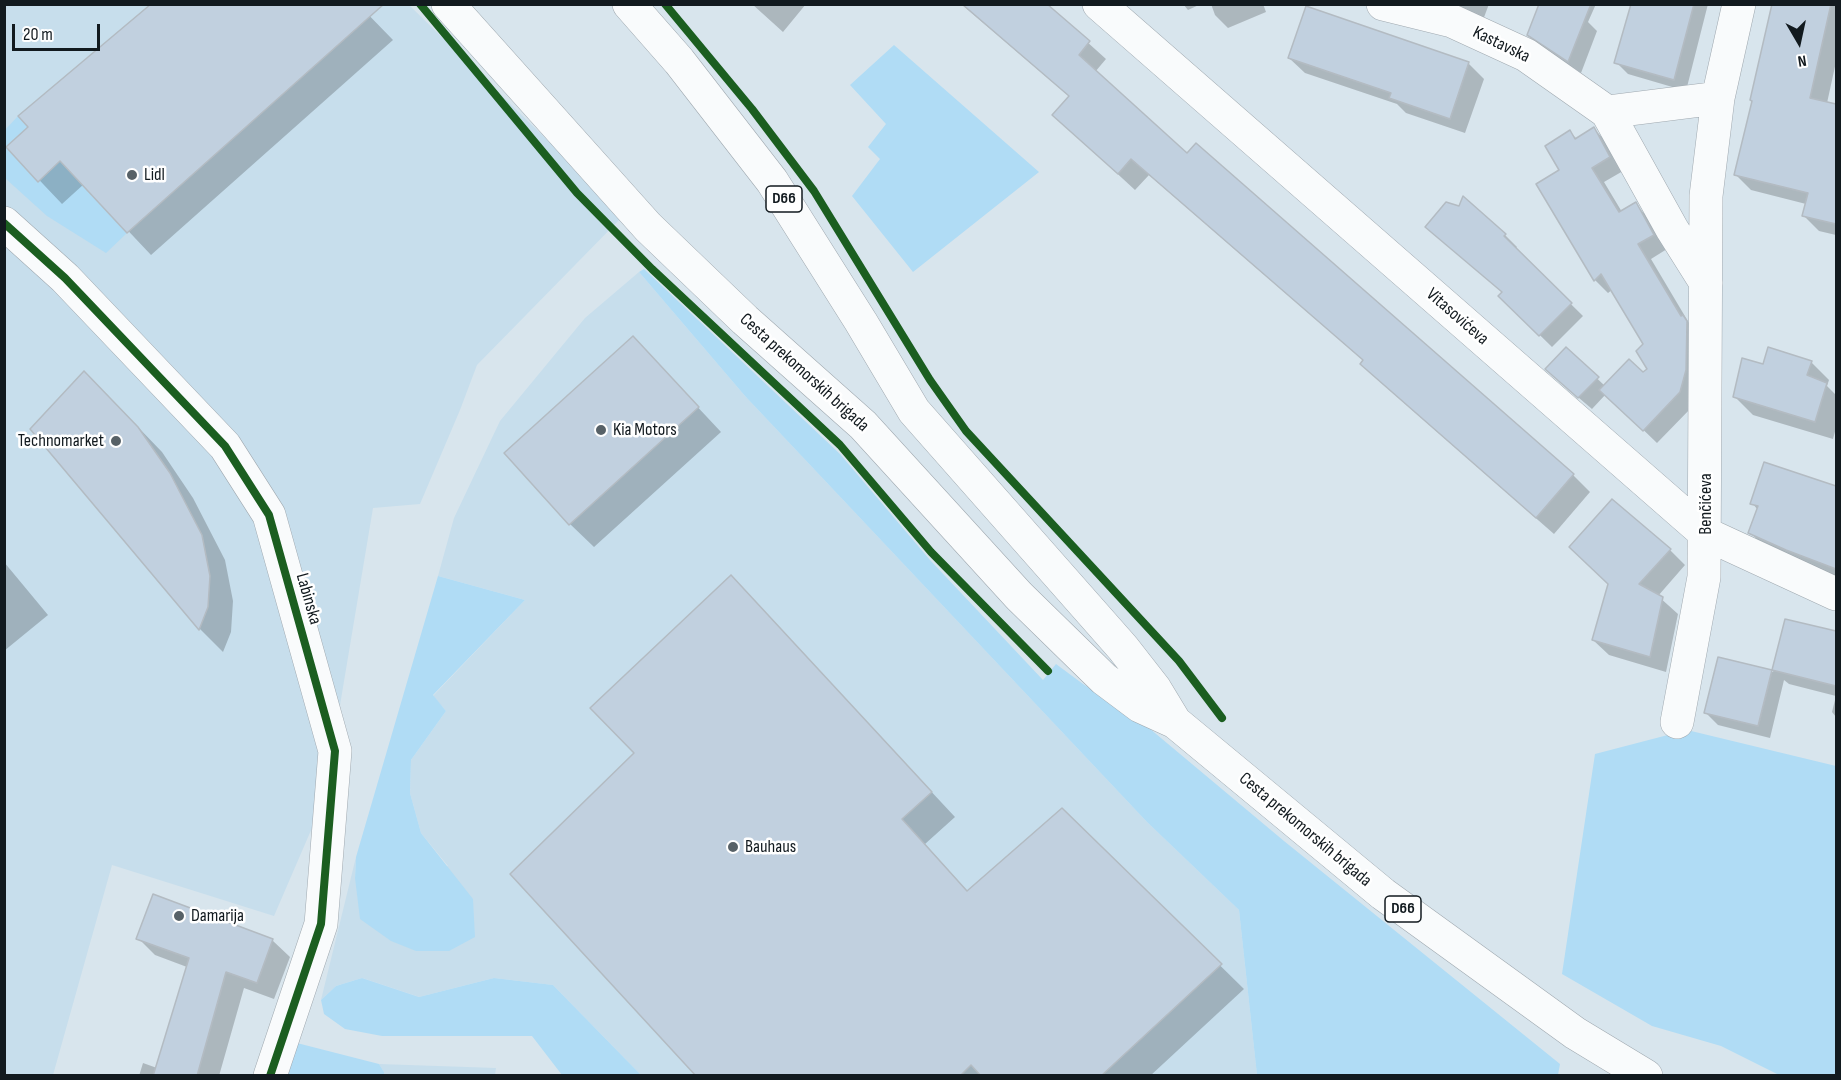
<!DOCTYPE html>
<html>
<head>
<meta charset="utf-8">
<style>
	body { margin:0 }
	#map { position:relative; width:1841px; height:1080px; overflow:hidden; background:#d8e5ed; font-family:"Sofia Sans Condensed",sans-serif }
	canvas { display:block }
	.frame { position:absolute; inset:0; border:6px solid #121a1f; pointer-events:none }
	.north { position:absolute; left:1769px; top:12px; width:60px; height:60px; -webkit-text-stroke:4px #fff; paint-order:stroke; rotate:171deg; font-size:16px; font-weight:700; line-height:24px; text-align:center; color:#121a1f }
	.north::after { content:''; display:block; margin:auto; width:21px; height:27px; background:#121a1f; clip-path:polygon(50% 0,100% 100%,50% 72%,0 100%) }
	.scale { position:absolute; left:12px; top:24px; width:88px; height:27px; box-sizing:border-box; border:3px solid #121a1f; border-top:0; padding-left:8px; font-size:18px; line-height:21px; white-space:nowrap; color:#121a1f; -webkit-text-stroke:4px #fff; paint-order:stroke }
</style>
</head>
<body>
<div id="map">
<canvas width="1841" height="1080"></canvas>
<div class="frame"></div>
<div class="north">N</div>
<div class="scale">20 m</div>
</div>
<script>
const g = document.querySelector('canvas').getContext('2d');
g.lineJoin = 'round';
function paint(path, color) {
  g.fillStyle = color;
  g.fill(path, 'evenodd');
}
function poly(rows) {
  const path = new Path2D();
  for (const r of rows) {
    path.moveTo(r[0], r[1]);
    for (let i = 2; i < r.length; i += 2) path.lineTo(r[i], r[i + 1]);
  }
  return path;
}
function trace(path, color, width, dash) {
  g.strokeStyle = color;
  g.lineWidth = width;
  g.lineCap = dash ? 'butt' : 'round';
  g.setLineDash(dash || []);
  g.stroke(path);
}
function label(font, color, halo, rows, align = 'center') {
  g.font = font + ' "Sofia Sans Condensed",sans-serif';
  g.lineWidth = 5;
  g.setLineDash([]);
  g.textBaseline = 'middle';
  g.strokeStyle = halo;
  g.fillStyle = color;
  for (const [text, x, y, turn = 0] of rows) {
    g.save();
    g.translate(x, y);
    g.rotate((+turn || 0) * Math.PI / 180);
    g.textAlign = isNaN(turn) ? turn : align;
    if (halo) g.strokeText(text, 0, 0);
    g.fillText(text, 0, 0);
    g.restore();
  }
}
const built = poly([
	[5,5,409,5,624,215,477,365,460,410,420,504,373,508,336,729,318,814,274,916,112,865,53,1075,5,1076],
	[639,272,745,396,1147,822,1239,910,1257,1075,641,1075,553,985,494,978,419,997,362,978,336,986,321,1000,356,857,355,878,448,866,421,833,410,793,411,760,446,711,433,696,525,600,438,576,454,518,500,421,585,318],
	[379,1064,496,1068,495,1075,384,1076,384,1072]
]);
const green = poly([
	[894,45,1039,172,913,272,852,196,880,159,868,147,886,124,850,85],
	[18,116,127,233,106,253,47,216,5,178,5,130],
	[644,269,840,454,930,560,1043,680,1056,664,1083,684,1143,723,1284,841,1560,1064,1558,1075,1257,1075,1239,910,1147,822,745,396,639,272],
	[438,576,525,600,433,695,446,711,411,760,410,793,421,833,473,899,475,937,449,951,416,951,391,941,360,919,355,878,356,857],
	[1687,730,1836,766,1836,1075,1779,1075,1721,1046,1652,1026,1562,974,1595,754],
	[362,978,419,997,494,978,553,985,641,1075,562,1075,532,1036,382,1036,345,1029,324,1014,321,1000,336,986],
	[293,1042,379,1064,384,1072,384,1076,284,1076]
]);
const shadow = poly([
	[358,4,393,40,151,255,84,184,62,204,8,147],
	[752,4,806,4,783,32],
	[961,4,1045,4,1106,59,1095,72,1187,155,1196,145,1573,475,1590,492,1554,534,1379,381,1362,364,1364,361,1149,175,1135,190,1071,131,1070,97],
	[1183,4,1201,4,1188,10],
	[1211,4,1263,4,1266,12,1228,28,1215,15],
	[1448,4,1489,4,1483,20],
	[1541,4,1596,4,1588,22,1597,31,1581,73,1541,47,1529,34],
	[1636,4,1708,4,1686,91,1628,74,1616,62],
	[1773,4,1836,4,1836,62,1827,103,1836,106,1836,235,1819,231,1803,215,1806,204,1751,190,1735,174,1754,101],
	[1289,58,1468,63,1484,79,1465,133,1406,113,1397,104,1305,73],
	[1594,129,1608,143,1623,171,1604,182,1622,212,1635,204,1649,218,1667,249,1651,259,1689,323,1693,406,1657,443,1606,394,1592,409,1559,381,1566,349,1605,386,1643,374,1649,369,1645,344,1612,290,1608,293,1595,280,1561,171,1570,132,1577,139],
	[1463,199,1505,235,1517,247,1515,249,1583,316,1552,347,1500,296,1503,293,1427,227,1459,208],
	[633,338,721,432,594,547,570,524],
	[1811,362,1829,380,1827,386,1836,395,1836,428,1833,439,1753,415,1735,397,1764,365],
	[108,396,162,452,193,498,225,560,233,601,231,632,223,652,200,629,32,429],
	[1764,464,1836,488,1836,579,1762,545,1750,532,1758,510,1752,503],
	[1670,550,1685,565,1658,596,1678,614,1666,672,1609,655,1593,640,1610,584],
	[4,562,48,615,4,651],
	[731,577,955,817,925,844,968,892,1062,810,1244,989,1150,1076,698,1076,636,753],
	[1786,621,1836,633,1836,717,1832,712,1836,696,1789,684,1784,680,1770,738,1718,725,1705,712,1719,658,1773,672],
	[138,938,272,940,290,957,274,999,244,988,219,1076,139,1076,143,1063,157,1068,187,967,155,955]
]);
const building = poly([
	[151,4,384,4,127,233,60,161,38,182,6,147,28,127,18,116,151,4],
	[962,4,1047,4,1090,41,1079,55,1187,153,1196,143,1574,474,1536,518,1360,364,1363,360,1131,159,1118,174,1052,115,1069,96,962,4],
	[1539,4,1591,4,1568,62,1527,35,1539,4],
	[1631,4,1694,4,1674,80,1614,63,1631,4],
	[1772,4,1831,4,1810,98,1836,104,1836,224,1802,216,1808,193,1734,175,1752,101,1750,100,1772,4],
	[1306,6,1469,62,1450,119,1389,98,1391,93,1288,58,1306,6],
	[1594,127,1610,157,1592,168,1619,212,1636,202,1654,235,1638,244,1681,316,1683,315,1687,321,1686,370,1680,392,1643,431,1599,390,1629,359,1643,372,1647,369,1636,351,1643,344,1601,274,1594,281,1536,184,1559,170,1545,146,1570,130,1575,139,1594,127],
	[1463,196,1506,234,1504,236,1572,303,1539,336,1498,296,1502,292,1425,227,1446,202,1459,206,1463,196],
	[633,336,699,407,569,525,504,453,633,336],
	[1566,347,1599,377,1578,398,1545,369,1566,347],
	[1768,347,1812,361,1807,375,1827,383,1815,422,1733,397,1742,358,1763,364,1768,347],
	[84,371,138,427,170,473,202,535,210,576,208,607,199,630,30,429,84,371],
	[1764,462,1836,486,1836,569,1786,550,1748,533,1758,506,1750,504,1764,462],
	[1612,499,1671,549,1639,584,1663,597,1650,657,1592,640,1608,584,1569,547,1612,499],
	[731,575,932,792,902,819,967,891,1062,808,1222,964,1101,1076,981,1076,971,1065,960,1076,696,1076,510,874,634,753,590,708,731,575],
	[1785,619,1836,631,1836,686,1772,670,1785,619],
	[1718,657,1772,670,1758,726,1704,713,1718,657],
	[153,894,273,939,257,983,226,972,197,1076,153,1076,189,958,136,939,153,894]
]);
const street = poly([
	[1099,4,1706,534,1836,594],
	[1383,4,1452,21,1526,55,1607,112],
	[4,223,65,278,225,446,269,515,335,751,321,924,270,1076],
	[1706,283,1672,229,1607,112,1718,98],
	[1677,722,1704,577,1706,196,1718,98,1739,4]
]);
const primary = poly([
	[448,4,648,227,745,320,863,425,1019,596,1104,679,1140,706,1175,722,1383,894,1575,1033,1646,1076],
	[629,4,679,61,772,181,861,322,914,411,1123,648,1155,689,1175,722]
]);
const cycleway = poly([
	[420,4,577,193,652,269,840,445,931,552,1048,671],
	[665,4,752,109,814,191,930,380,966,431,1179,661,1222,718],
	[4,223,65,278,225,446,269,515,335,751,321,924,270,1076]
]);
const markers = [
	[132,175,6,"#576167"],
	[601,430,6,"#576167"],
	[116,441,6,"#576167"],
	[733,847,6,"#576167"],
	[179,916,6,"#576167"]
];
const shields = [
	[784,199,36],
	[1403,909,36]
];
const shieldNames = [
	["D66",784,199],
	["D66",1403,909]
];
const streetNames = [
	["Kastavska",1501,45,26],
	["Vitasovićeva",1457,317,41],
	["Cesta prekomorskih brigada",804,373,42],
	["Benčićeva",1706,504,-90],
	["Labinska",308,599,74],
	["Cesta prekomorskih brigada",1305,830,40]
];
const poiNames = [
	["Lidl",144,175],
	["Kia Motors",613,430],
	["Technomarket",104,441,"right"],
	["Bauhaus",745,847],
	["Damarija",191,916]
];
paint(built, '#c7deec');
paint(green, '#b0dcf5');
paint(shadow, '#0003');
paint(building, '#c1d0df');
trace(building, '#b3bbc2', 1.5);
trace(street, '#9fa8af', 34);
trace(primary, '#9fa8af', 34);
trace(street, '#f9fbfc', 33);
trace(primary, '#f9fbfc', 33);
trace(cycleway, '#1b5e20', 8);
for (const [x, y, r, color] of markers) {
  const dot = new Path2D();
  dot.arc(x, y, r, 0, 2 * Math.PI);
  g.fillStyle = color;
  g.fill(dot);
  trace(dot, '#fff', 2);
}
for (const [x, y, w] of shields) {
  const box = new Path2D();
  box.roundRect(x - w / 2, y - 13, w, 26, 4.5);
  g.fillStyle = '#fff';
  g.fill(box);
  trace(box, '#121a1f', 1.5);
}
label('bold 16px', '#121a1f', null, shieldNames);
label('18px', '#121a1f', '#fff', streetNames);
label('18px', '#121a1f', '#fff', poiNames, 'left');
</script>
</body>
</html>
